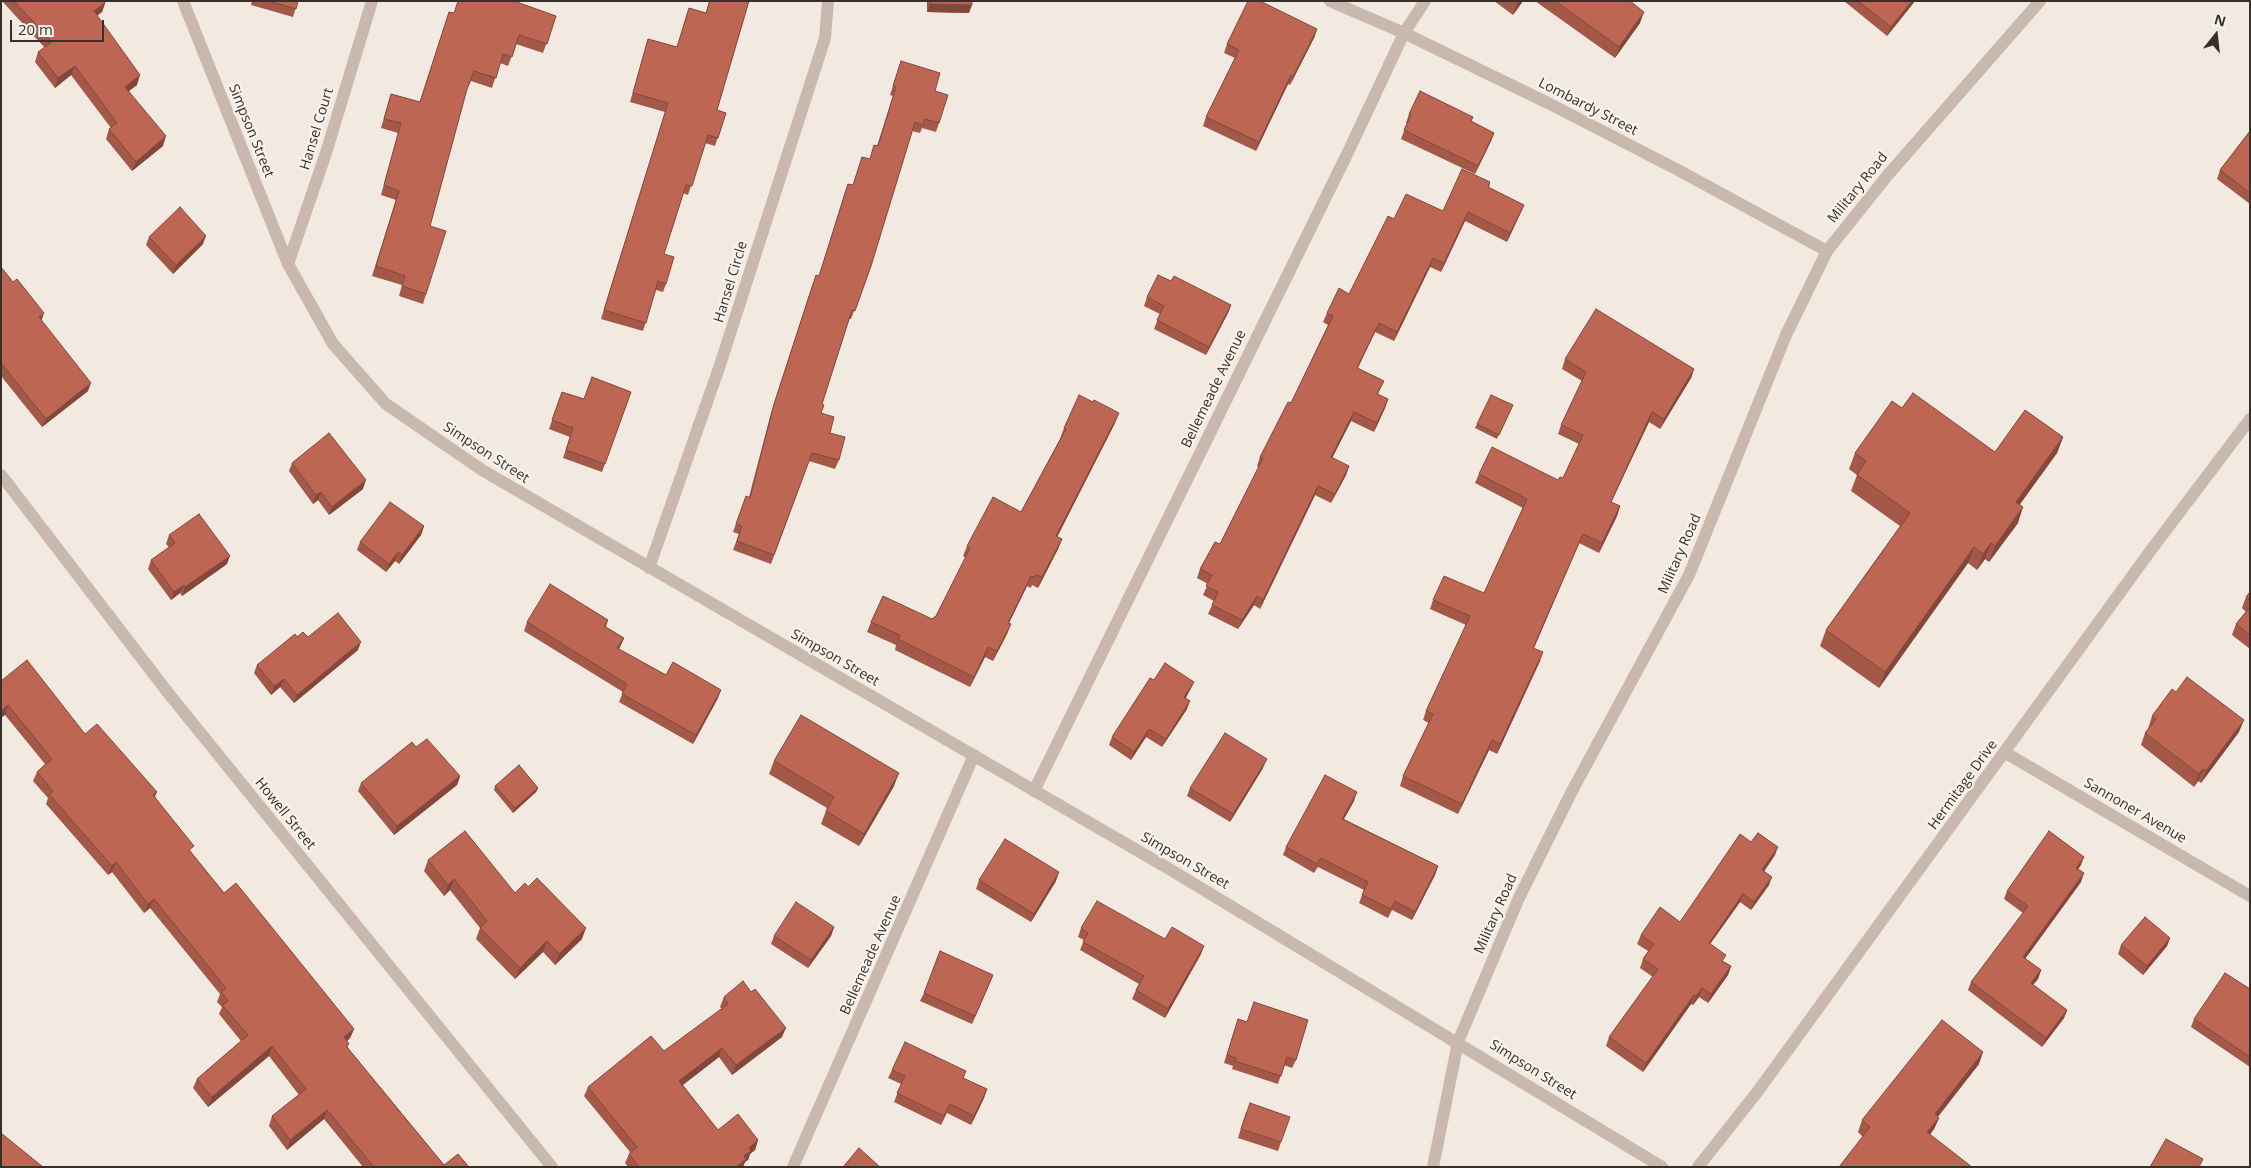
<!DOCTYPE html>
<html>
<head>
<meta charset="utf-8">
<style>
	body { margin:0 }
	#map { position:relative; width:2251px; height:1168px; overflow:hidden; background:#f2e9e1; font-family:"Open Sans",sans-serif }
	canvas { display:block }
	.frame { position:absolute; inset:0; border:2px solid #382f2b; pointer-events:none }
	.north { position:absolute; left:2191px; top:10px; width:50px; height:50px; -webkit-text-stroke:4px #f9f3ed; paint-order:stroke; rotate:16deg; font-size:14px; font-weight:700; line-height:20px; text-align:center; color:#382f2b }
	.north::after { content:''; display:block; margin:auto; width:18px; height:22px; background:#382f2b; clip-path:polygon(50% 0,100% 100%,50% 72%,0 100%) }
	.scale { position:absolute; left:10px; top:20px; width:94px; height:22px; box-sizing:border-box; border:2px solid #382f2b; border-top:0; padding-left:6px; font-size:15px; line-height:18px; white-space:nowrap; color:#382f2b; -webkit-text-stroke:4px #f9f3ed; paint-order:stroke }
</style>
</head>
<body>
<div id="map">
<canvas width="2251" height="1168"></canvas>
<div class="frame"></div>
<div class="north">N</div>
<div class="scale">20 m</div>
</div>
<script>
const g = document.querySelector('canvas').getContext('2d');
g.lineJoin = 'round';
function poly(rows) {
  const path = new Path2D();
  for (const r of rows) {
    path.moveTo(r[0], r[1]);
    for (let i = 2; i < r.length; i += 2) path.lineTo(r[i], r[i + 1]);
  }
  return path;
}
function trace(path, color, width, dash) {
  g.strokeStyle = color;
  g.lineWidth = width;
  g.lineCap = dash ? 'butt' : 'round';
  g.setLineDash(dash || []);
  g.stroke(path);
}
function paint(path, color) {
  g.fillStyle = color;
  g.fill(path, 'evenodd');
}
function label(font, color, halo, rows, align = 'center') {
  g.font = font + ' "Open Sans",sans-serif';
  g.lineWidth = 4.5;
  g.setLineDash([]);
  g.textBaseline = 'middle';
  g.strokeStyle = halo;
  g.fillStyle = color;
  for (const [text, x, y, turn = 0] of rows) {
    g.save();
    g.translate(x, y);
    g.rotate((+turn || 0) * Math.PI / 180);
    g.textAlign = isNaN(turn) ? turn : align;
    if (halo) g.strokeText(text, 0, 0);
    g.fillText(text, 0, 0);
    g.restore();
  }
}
const minor = poly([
	[183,1,288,264,333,344,386,404,482,470,1171,870,1662,1167],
	[1330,1,1404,33,1548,103,1678,170,1827,251],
	[288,264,326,153,372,1],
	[1,475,169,694,552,1167],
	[649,568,720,365,825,38,828,1],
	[2004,752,2250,896],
	[1034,791,1351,146,1404,33,1425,1],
	[793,1167,974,755],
	[1433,1167,1458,1042,1518,900,1572,791,1689,575,1786,335,1827,251,1887,176,2040,1],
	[1698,1167,1758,1091,2151,550,2250,419]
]);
const wall = poly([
	[2,1,104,1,105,3,102,12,97,16,137,85,129,91,163,146,132,171,106,139,109,129,111,128,71,75,55,88,35,62,38,52,45,48],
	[252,1,298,1,293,17,251,5],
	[709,1,749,1,717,110,726,113,715,146,705,143,688,195,683,193,664,254,666,284,663,292,656,290,643,331,601,319,665,112,630,102,648,39,677,47,689,8,706,13],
	[927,1,972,1,969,13,927,12],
	[1494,1,1523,1,1513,15],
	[1535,1,1630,1,1640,23,1615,58],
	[1844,1,1915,1,1887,36],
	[449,12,454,13,556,16,543,53,516,44,508,66,500,63,492,88,471,81,466,92,430,226,426,294,423,304,399,296,402,285,372,276,396,200,381,195,398,133,381,128,391,94,420,102],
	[1317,29,1314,38,1290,85,1288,84,1256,151,1203,126,1206,117,1235,58,1224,53,1227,44],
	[901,61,935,91,939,123,936,132,922,128,920,133,912,131,871,266,851,319,849,319,822,404,821,413,830,433,839,460,835,469,809,461,771,564,733,550,739,534,733,532,746,496,749,497,771,413,813,283,819,276,845,192,848,184,853,185,862,157,870,159,874,145,877,146,893,96,890,95],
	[1409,114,1473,117,1471,121,1494,133,1491,141,1475,174,1401,139,1407,123,1406,123],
	[2250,131,2250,204,2217,179,2220,170],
	[1490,182,1489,188,1524,205,1520,214,1507,242,1465,221,1441,272,1430,267,1394,341,1375,332,1358,368,1384,381,1378,394,1388,399,1385,408,1374,432,1351,421,1332,458,1349,466,1346,475,1331,503,1315,495,1260,609,1254,605,1238,629,1208,614,1214,601,1203,595,1208,584,1197,578,1200,569,1220,544,1259,467,1257,466,1260,457,1291,403,1328,325,1323,322,1327,313,1349,294,1394,219,1443,211],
	[149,237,203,244,173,274,146,245],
	[1,267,41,321,88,391,42,427,1,376],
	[1147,297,1231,305,1228,313,1206,355,1154,329,1160,314,1144,306],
	[1565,359,1694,369,1691,378,1660,429,1649,422,1611,502,1620,506,1617,516,1599,553,1579,543,1534,648,1540,661,1497,754,1489,750,1458,814,1400,786,1403,776,1429,723,1423,720,1426,711,1466,625,1430,609,1433,600,1484,593,1523,508,1475,483,1479,474,1558,480,1563,478,1579,444,1558,434,1561,425,1582,381,1562,369],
	[562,392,584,399,631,392,602,472,563,458,570,437,549,429],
	[1513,405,1497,439,1475,428,1477,424],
	[1902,408,1995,452,2063,437,2057,453,2020,504,2018,523,1989,562,1985,559,1977,570,1968,563,1879,688,1820,646,1826,630,1900,526,1851,491,1857,475,1849,469,1855,453],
	[1115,423,1057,537,1062,539,1058,549,1038,588,1032,585,1031,588,1027,586,1009,623,1007,634,993,661,985,657,970,687,895,650,896,645,867,632,871,622,932,619,936,616,966,558,963,556,967,546,1021,512,1060,439,1064,428],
	[292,463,363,489,329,515,318,500,313,504,289,471],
	[424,526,421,535,399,564,395,561,386,572,357,550,360,542],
	[169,535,227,564,182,596,180,593,171,600,148,569,151,560,169,547,166,544],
	[2250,592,2250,649,2232,635,2236,624,2246,612,2242,608,2246,597],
	[608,620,606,627,624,638,619,649,666,675,718,698,693,744,619,702,623,692,524,631,527,622],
	[297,637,308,637,358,650,294,703,280,687,271,695,254,673,257,665],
	[1154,680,1194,682,1186,698,1187,709,1162,747,1146,737,1131,760,1109,745,1112,737],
	[1,681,85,734,157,792,155,797,192,853,224,893,354,1029,350,1038,347,1041,348,1048,444,1165,469,1167,363,1167,324,1119,287,1150,269,1126,272,1116,299,1095,269,1056,208,1107,193,1088,197,1079,241,1041,219,1014,222,1007,217,1002,220,994,150,908,144,913,112,872,108,875,46,804,48,798,33,781,37,772,45,764,5,715],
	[2176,692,2239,732,2201,783,2198,781,2194,787,2141,745,2145,733,2148,729,2152,716],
	[416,747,460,776,457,785,394,835,358,791,361,783],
	[774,761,894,786,859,846,821,824,827,808,769,774],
	[1263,768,1230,822,1187,796,1190,788],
	[495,786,538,788,536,792,513,813,494,790],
	[1354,801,1344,819,1438,866,1435,875,1412,920,1392,910,1388,918,1359,903,1364,890,1318,867,1314,873,1283,855,1286,847],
	[1751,842,1775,855,1764,871,1769,885,1751,910,1740,902,1710,944,1724,962,1731,966,1728,975,1708,1003,1699,997,1693,1005,1691,1004,1643,1072,1606,1046,1609,1037,1653,977,1640,968,1643,959,1648,951,1637,944,1641,935,1680,922],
	[428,860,515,893,582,939,555,965,543,952,515,979,476,939,480,928,450,890,444,896,424,871],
	[2081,865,2078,869,2081,882,2025,958,2041,970,2038,979,2033,985,2067,1010,2064,1018,2042,1047,1968,990,1971,982,2023,913,2004,899,2007,891],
	[979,880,1056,881,1031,922,976,889],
	[834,927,831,936,808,968,771,944,774,936],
	[1081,928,1165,939,1201,954,1165,1018,1132,999,1136,990,1139,984,1080,950,1084,940,1078,937],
	[2170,938,2167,946,2143,975,2118,954,2121,945],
	[993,975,972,1024,920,1001,924,993],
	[2250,989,2250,1067,2191,1027,2194,1019],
	[724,997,782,1037,732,1075,719,1057,683,1085,718,1130,758,1140,755,1150,750,1154,748,1160,745,1162,743,1167,628,1167,625,1163,629,1154,630,1152,584,1096,588,1087,664,1051,722,1009,720,1007],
	[1235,1028,1296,1060,1292,1068,1284,1065,1278,1084,1232,1069,1233,1066,1224,1063],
	[1979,1064,1938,1117,1939,1118,1934,1129,1930,1134,1863,1137,1858,1132,1862,1120],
	[892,1070,966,1071,963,1078,987,1089,984,1098,971,1125,947,1113,941,1125,894,1102,901,1084,888,1078],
	[1246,1112,1281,1142,1278,1151,1238,1138]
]);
const shadedWall = poly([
	[1519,1,1523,1,1513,15,1517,4],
	[1912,1,1915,1,1887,36,1891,27],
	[105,3,102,12,90,20,94,11],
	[930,4,972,5,969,13,927,12],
	[1644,12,1640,23,1615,58,1619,47],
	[1317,29,1314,38,1290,85,1293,77],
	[75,66,71,75,55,88,58,78],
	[140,75,137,85,122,96,125,87],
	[1291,75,1288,84,1256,151,1259,142],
	[1494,133,1491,141,1475,174,1478,166],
	[166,136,163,146,132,171,136,162],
	[1524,205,1520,214,1507,242,1510,233],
	[1468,212,1465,221,1441,272,1444,263],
	[206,236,203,244,173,274,176,265],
	[1433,258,1430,267,1394,341,1397,332],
	[1231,305,1228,313,1206,355,1209,347],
	[44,313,41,322,39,317],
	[1379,323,1375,332,1353,377,1357,368],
	[1694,369,1691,378,1660,429,1664,419],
	[91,383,88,391,42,427,46,419],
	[1388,399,1385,408,1374,432,1377,423],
	[1354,412,1351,421,1328,466,1331,457],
	[1652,412,1649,422,1607,511,1611,502],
	[1119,413,1115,423,1052,547,1056,536],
	[2063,437,2057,453,2010,518,2016,502],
	[1349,466,1346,475,1331,503,1335,494],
	[366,480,363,489,329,515,332,507],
	[1318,486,1315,495,1260,609,1263,600],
	[321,492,318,500,313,504,316,495],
	[1620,506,1617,516,1599,553,1602,543],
	[2023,507,2018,523,1989,562,1995,546],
	[424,526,421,535,399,564,402,555],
	[1583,534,1579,543,1530,657,1533,648],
	[1062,539,1058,549,1038,588,1042,577],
	[1991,543,1985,559,1977,570,1983,554],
	[1974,547,1968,563,1879,688,1885,672],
	[398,552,395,561,386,572,389,564],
	[230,556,227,564,182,596,185,587],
	[1031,576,1027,586,1004,633,1008,623],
	[184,585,180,593,171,600,174,592],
	[1257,596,1254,605,1238,629,1242,620],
	[1011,624,1007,634,993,661,997,651],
	[624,638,620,647,614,657,617,648],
	[361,642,358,650,294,703,297,695],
	[988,647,985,657,970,687,974,677],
	[1543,652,1540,661,1497,754,1500,744],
	[284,679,280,687,271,695,274,686],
	[1194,682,1190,690,1181,705,1184,697],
	[721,690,718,698,693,744,696,735],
	[1190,701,1187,709,1162,747,1166,739],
	[8,705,5,715,1,718,1,711],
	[2244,720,2239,732,2201,783,2206,771],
	[1149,729,1146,737,1131,760,1134,752],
	[1492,740,1489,750,1458,814,1462,804],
	[1267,759,1263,768,1230,822,1233,814],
	[2203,769,2198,781,2194,787,2199,774],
	[899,773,894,786,859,846,864,834],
	[460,776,457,785,394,835,397,826],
	[538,788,536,792,513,813,515,808],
	[1357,792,1354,801,1339,827,1342,819],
	[1778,847,1775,855,1759,879,1762,870],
	[2084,857,2081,865,2073,876,2076,868],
	[116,862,112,872,108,875,112,866],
	[1438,866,1435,875,1412,920,1415,912],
	[1059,872,1056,881,1031,922,1034,914],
	[2084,873,2081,882,2020,966,2023,957],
	[1772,877,1769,885,1751,910,1754,902],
	[454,879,450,890,444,896,448,885],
	[1743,894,1740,902,1705,951,1709,943],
	[154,899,150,908,144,913,148,904],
	[834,927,831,936,808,968,811,960],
	[586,928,582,939,555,965,559,954],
	[2170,938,2167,946,2143,975,2147,966],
	[547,941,543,952,515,979,520,968],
	[1204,946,1201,954,1165,1018,1168,1009],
	[1731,966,1728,975,1708,1003,1711,994],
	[2041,970,2038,979,2028,991,2031,983],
	[993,975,990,983,972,1024,975,1016],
	[1702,988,1699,997,1693,1005,1696,996],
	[1694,995,1691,1004,1643,1072,1646,1063],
	[2067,1010,2064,1018,2042,1047,2046,1038],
	[786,1028,782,1037,732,1075,736,1065],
	[354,1029,350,1038,341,1046,344,1037],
	[272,1046,269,1056,208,1107,212,1097],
	[722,1048,719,1057,676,1090,679,1081],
	[1983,1052,1979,1064,1930,1126,1935,1114],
	[987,1089,984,1098,971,1125,974,1116],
	[327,1110,324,1119,287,1150,290,1140],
	[1939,1118,1934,1129,1923,1144,1927,1132],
	[758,1140,755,1150,750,1154,748,1160,745,1162,743,1167,736,1167,744,1156,749,1148]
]);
const building = poly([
	[14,1,104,1,105,3,94,11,140,75,125,87,166,136,136,162,109,129,117,123,75,66,58,78,38,52,52,42,14,1],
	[269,1,298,1,296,9,269,1],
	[458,1,514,1,556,16,547,44,519,35,512,57,503,54,496,78,474,71,467,89,430,226,446,231,426,294,402,286,405,276,376,266,399,191,384,185,401,123,384,119,391,94,420,102,449,12,454,13,458,1],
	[710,1,749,1,717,110,726,113,718,138,708,135,692,186,686,185,664,254,674,257,666,284,658,281,646,323,604,310,668,103,633,93,648,39,677,47,689,8,706,13,710,1],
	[930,1,972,1,972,5,930,4,930,1],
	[1248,1,1260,1,1317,29,1293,77,1291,75,1259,142,1206,117,1239,50,1227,44,1248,1],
	[1555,1,1630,1,1644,12,1619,47,1555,1],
	[1858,1,1912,1,1891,27,1858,1],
	[901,61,940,73,935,91,948,95,939,123,925,119,923,125,915,122,871,266,855,311,852,310,822,404,824,405,821,413,834,417,830,433,845,437,839,460,812,453,774,555,737,541,742,526,736,524,746,496,750,498,774,404,816,275,819,276,848,184,853,185,862,157,870,159,874,145,878,146,896,87,893,86,901,61],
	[1420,91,1473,117,1471,121,1494,133,1478,166,1404,130,1411,115,1409,114,1420,91],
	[2250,131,2250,193,2220,170,2250,131],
	[1462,169,1490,182,1488,187,1524,205,1510,233,1468,212,1444,263,1433,258,1397,332,1379,323,1357,368,1384,381,1377,394,1388,399,1377,423,1354,412,1331,457,1349,466,1335,494,1318,486,1263,600,1257,596,1242,620,1212,605,1218,592,1206,586,1212,575,1200,569,1215,542,1220,544,1263,458,1260,457,1288,402,1291,403,1333,316,1327,313,1339,288,1349,294,1388,216,1394,219,1406,194,1443,211,1462,169],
	[180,207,206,236,176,265,149,237,180,207],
	[1,267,13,282,17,279,44,313,39,317,91,383,46,419,1,363,1,267],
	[1158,275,1171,281,1174,276,1231,305,1209,347,1157,320,1164,306,1147,297,1158,275],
	[1596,309,1694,369,1664,419,1652,412,1611,502,1620,506,1602,543,1583,534,1533,648,1543,652,1500,744,1492,740,1462,804,1403,776,1433,714,1426,711,1470,616,1433,600,1444,576,1484,593,1527,499,1479,474,1492,447,1558,480,1560,477,1563,478,1583,435,1561,425,1586,372,1565,359,1596,309],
	[592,377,631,392,605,464,566,450,573,428,552,420,562,392,584,399,592,377],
	[1913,393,1995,452,2025,410,2063,437,2016,502,2023,507,1995,546,1991,543,1983,554,1974,547,1885,672,1826,630,1910,513,1857,475,1866,461,1855,453,1892,401,1902,408,1913,393],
	[1079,395,1093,402,1094,400,1119,413,1056,536,1062,539,1042,577,1036,575,1034,577,1031,576,1008,623,1011,624,997,651,988,647,974,677,898,639,900,635,871,622,883,596,932,619,936,616,970,548,967,546,993,497,1021,512,1066,429,1064,428,1079,395],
	[1491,395,1513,405,1499,435,1477,424,1491,395],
	[329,433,366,480,332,507,321,492,316,495,292,463,329,433],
	[390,502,424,526,402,555,398,552,389,564,360,542,390,502],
	[199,514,230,556,185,587,184,585,174,592,151,560,175,543,169,535,199,514],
	[550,584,608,620,604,626,624,638,617,648,666,675,673,662,721,690,696,735,622,694,627,684,527,622,550,584],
	[2250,592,2250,600,2246,597,2250,592],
	[2250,607,2250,635,2236,624,2250,607],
	[338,613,361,642,297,695,284,679,274,686,257,665,295,634,297,637,303,632,308,637,338,613],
	[27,660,85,734,97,724,157,792,153,795,194,846,189,850,224,893,236,883,354,1029,344,1037,349,1044,346,1046,444,1165,458,1154,469,1167,374,1167,327,1110,290,1140,272,1116,306,1089,272,1046,212,1097,197,1079,248,1035,222,1005,228,1001,221,992,226,988,154,899,148,904,116,862,112,866,49,794,53,791,37,772,52,759,8,705,1,711,1,681,27,660],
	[1165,663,1194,682,1184,697,1190,701,1166,739,1149,729,1134,752,1112,737,1150,678,1154,680,1165,663],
	[2187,677,2244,720,2206,771,2203,769,2199,774,2145,733,2156,719,2152,716,2172,689,2176,692,2187,677],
	[801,715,899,773,864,834,826,811,834,797,774,761,801,715],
	[1225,733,1267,759,1233,814,1190,788,1225,733],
	[427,739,460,776,397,826,361,783,412,742,416,747,427,739],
	[519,765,538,788,515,808,495,786,519,765],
	[1325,775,1357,792,1342,819,1438,866,1415,912,1395,901,1391,909,1362,895,1368,882,1321,858,1317,864,1286,847,1325,775],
	[465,831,515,893,525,883,528,887,537,878,586,928,559,954,547,941,520,968,480,928,487,921,454,879,448,885,428,860,465,831],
	[2049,831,2084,857,2076,868,2084,873,2023,957,2041,970,2031,983,2067,1010,2046,1038,1971,982,2028,906,2007,891,2049,831],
	[1758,833,1778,847,1762,870,1772,877,1754,902,1743,894,1709,943,1726,955,1722,961,1731,966,1711,994,1702,988,1696,996,1694,995,1646,1063,1609,1037,1658,969,1643,959,1654,944,1641,935,1660,907,1680,922,1740,834,1751,842,1758,833],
	[1005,839,1059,872,1034,914,979,880,1005,839],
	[1097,901,1165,939,1172,927,1204,946,1168,1009,1136,990,1144,976,1083,942,1088,933,1081,928,1097,901],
	[796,902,834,927,811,960,774,936,796,902],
	[2145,917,2170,938,2147,966,2121,945,2145,917],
	[940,951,993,975,975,1016,924,993,940,951],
	[2225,973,2250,989,2250,1057,2194,1019,2225,973],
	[743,981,751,992,755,989,786,1028,736,1065,722,1048,679,1081,718,1130,738,1114,758,1140,749,1148,751,1151,744,1156,746,1159,736,1167,639,1167,629,1154,637,1147,588,1087,651,1036,664,1051,728,1004,724,997,743,981],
	[1254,1002,1308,1020,1296,1060,1287,1057,1281,1076,1235,1061,1236,1058,1227,1055,1238,1019,1247,1022,1254,1002],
	[1942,1020,1983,1052,1935,1114,1939,1118,1927,1132,1972,1167,1839,1167,1870,1127,1862,1120,1942,1020],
	[905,1042,966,1071,963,1078,987,1089,974,1116,950,1104,944,1116,897,1093,905,1076,892,1070,905,1042],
	[1250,1103,1290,1117,1281,1142,1241,1129,1250,1103],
	[1,1133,43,1167,1,1167,1,1133],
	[2166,1139,2203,1159,2199,1167,2150,1167,2166,1139],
	[859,1148,880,1167,843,1167,859,1148]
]);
const streetNames = [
	["Lombardy Street",1588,107,27],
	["Hansel Court",317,129,-73],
	["Simpson Street",251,131,68],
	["Military Road",1858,188,-51],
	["Hansel Circle",731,282,-73],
	["Bellemeade Avenue",1214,389,-64],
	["Simpson Street",486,453,33],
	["Military Road",1680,554,-66],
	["Simpson Street",835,658,30],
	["Hermitage Drive",1963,785,-54],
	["Sannoner Avenue",2135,811,30],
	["Howell Street",285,814,51],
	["Simpson Street",1185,861,30],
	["Military Road",1496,914,-66],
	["Bellemeade Avenue",871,955,-66],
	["Simpson Street",1533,1070,32]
];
trace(minor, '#c9b8ad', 12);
paint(wall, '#a35848');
paint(shadedWall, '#84473b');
paint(building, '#bd6654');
trace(building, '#84473b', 1);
label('14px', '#382f2b', '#f9f3ed', streetNames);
</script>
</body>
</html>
